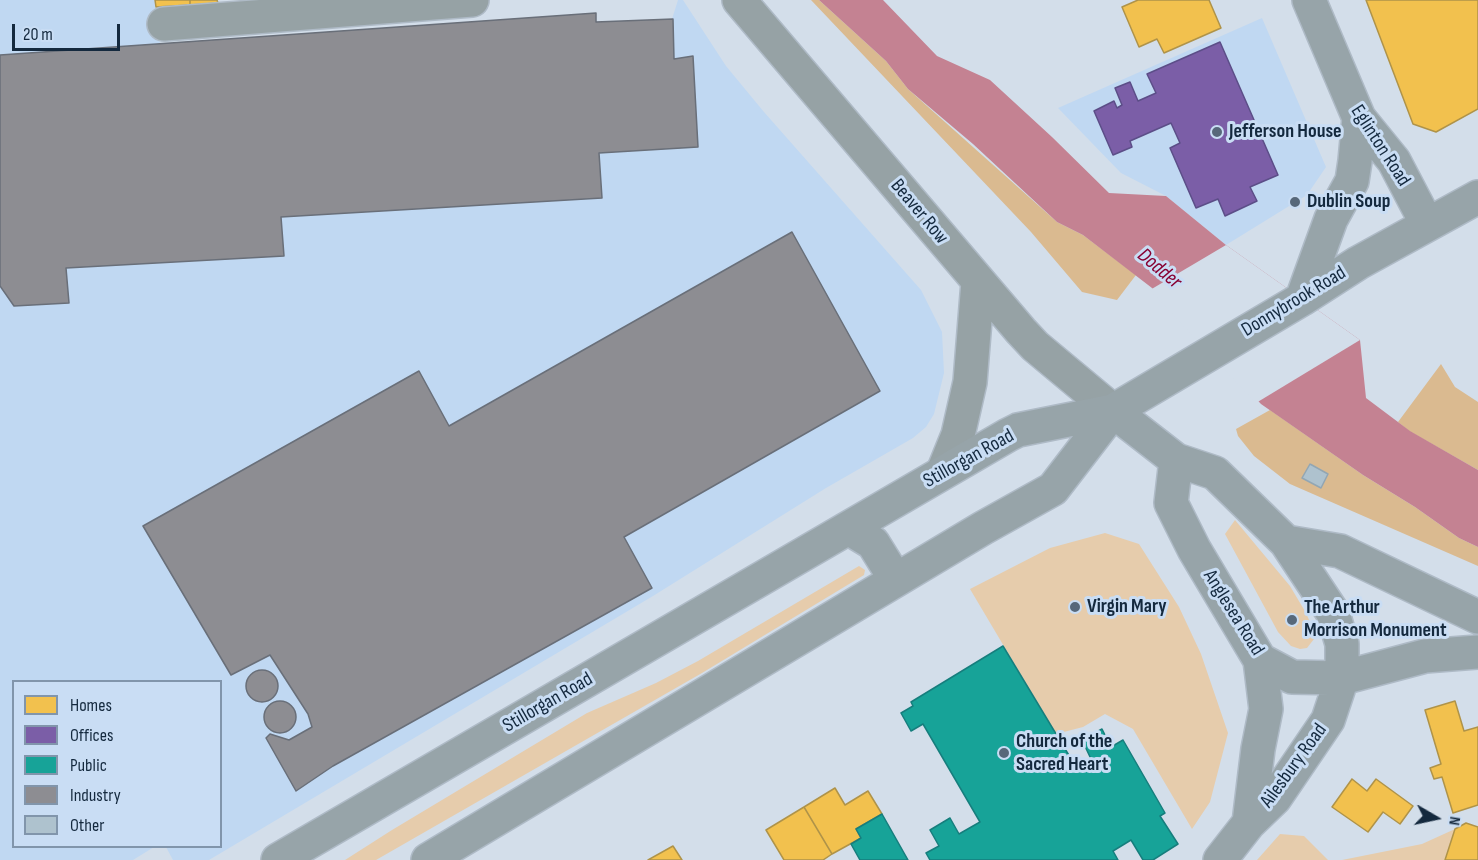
<!DOCTYPE html>
<html>
<head>
<meta charset="utf-8">
<style>
	body { margin:0 }
	#map { position:relative; width:1478px; height:860px; overflow:hidden; background:#d3deea; font-family:"Sofia Sans Condensed",sans-serif }
	canvas { display:block }
	.legend { position:absolute; left:12px; top:680px; width:210px; height:168px; box-sizing:border-box; background:#c9ddf4; border:2px solid #8195ab; margin:0; padding:8px 10px; list-style:none; font-size:18px; color:#14293e }
	.legend li { display:flex; align-items:center; gap:12px; height:30px }
	.legend b { width:30px; border:2px solid #8195ab }
	.north { position:absolute; left:1406px; top:788px; width:60px; height:60px; -webkit-text-stroke:4px #c9ddf4; paint-order:stroke; rotate:99deg; font-size:16px; font-weight:700; line-height:24px; text-align:center; color:#14293e }
	.north::after { content:''; display:block; margin:auto; width:21px; height:27px; background:#14293e; clip-path:polygon(50% 0,100% 100%,50% 72%,0 100%) }
	.scale { position:absolute; left:12px; top:24px; width:108px; height:27px; box-sizing:border-box; border:3px solid #14293e; border-top:0; padding-left:8px; font-size:18px; line-height:21px; white-space:nowrap; color:#14293e; -webkit-text-stroke:4px #c9ddf4; paint-order:stroke }
</style>
</head>
<body>
<div id="map">
<canvas width="1478" height="860"></canvas>
<ul class="legend">
<li><b style="height:16px;background:#f2c14e"></b>Homes</li>
<li><b style="height:16px;background:#7b5ea7"></b>Offices</li>
<li><b style="height:16px;background:#17a398"></b>Public</li>
<li><b style="height:16px;background:#8d8d92"></b>Industry</li>
<li><b style="height:16px;background:#aec2ce"></b>Other</li>
</ul>
<div class="north">N</div>
<div class="scale">20 m</div>
</div>
<script>
const g = document.querySelector('canvas').getContext('2d');
g.lineJoin = 'round';
function paint(path, color) {
  g.fillStyle = color;
  g.fill(path, 'evenodd');
}
function poly(rows) {
  const path = new Path2D();
  for (const r of rows) {
    if (r.length === 3) {
      path.moveTo(r[0] + r[2], r[1]);
      path.arc(r[0], r[1], r[2], 0, 2 * Math.PI);
      continue;
    }
    path.moveTo(r[0], r[1]);
    for (let i = 2; i < r.length; i += 2) path.lineTo(r[i], r[i + 1]);
  }
  return path;
}
function trace(path, color, width, dash) {
  g.strokeStyle = color;
  g.lineWidth = width;
  g.lineCap = dash ? 'butt' : 'round';
  g.setLineDash(dash || []);
  g.stroke(path);
}
function label(font, color, halo, rows, align = 'center') {
  g.font = font + ' "Sofia Sans Condensed",sans-serif';
  g.lineWidth = 6;
  g.setLineDash([]);
  g.textBaseline = 'middle';
  g.strokeStyle = halo;
  g.fillStyle = color;
  for (const [text, x, y, turn = 0] of rows) {
    g.save();
    g.translate(x, y);
    g.rotate((+turn || 0) * Math.PI / 180);
    g.textAlign = isNaN(turn) ? turn : align;
    if (halo) g.strokeText(text, 0, 0);
    g.fillText(text, 0, 0);
    g.restore();
  }
}
const built = poly([
	[0,0,155,0,160,44,596,13,596,22,672,19,678,0,683,0,726,66,764,112,921,290,942,332,944,373,934,414,926,427,913,438,826,488,653,596,209,860,173,860,166,847,220,846,220,682,14,682,14,846,154,847,133,860,0,860],
	[1262,18,1326,167,1307,195,1226,245,1166,196,1121,173,1058,108]
]);
const green = poly([
	[1235,520,1290,586,1306,613,1313,629,1314,639,1307,648,1300,649,1291,646,1278,632,1225,534],
	[1105,533,1139,544,1179,607,1201,654,1228,733,1210,802,1192,829,1133,729,1105,714,1083,727,1056,734,970,589,1050,548],
	[859,566,865,570,864,575,702,673,376,860,345,860,392,830,587,713,656,683,698,661],
	[1455,829,1445,860,1342,860,1422,844],
	[1280,834,1304,836,1328,860,1257,860]
]);
const forest = poly([
	[811,0,819,0,886,61,908,89,1057,222,1083,235,1136,275,1117,300,1082,292,1031,232],
	[1441,364,1455,387,1478,402,1478,470,1409,431,1398,422],
	[1270,410,1363,475,1415,507,1459,538,1478,547,1478,566,1290,484,1254,456,1238,436,1236,429]
]);
const water = poly([
	[819,0,883,0,937,56,990,80,1052,137,1109,193,1166,196,1226,245,1360,340,1366,398,1410,431,1478,470,1478,547,1459,538,1415,507,1363,475,1261,404,1152,288,1083,235,1057,222,973,144,908,89,886,61]
]);
const pier = poly([
	[1226,245,1360,340,1256,403,1150,290]
]);
const homes = poly([
	[155,0,190,0,190,5,156,7,155,0],
	[190,0,217,0,218,3,190,5,190,0],
	[1138,0,1209,0,1221,28,1164,53,1157,39,1139,47,1122,7,1138,0],
	[1366,0,1478,0,1478,109,1436,132,1413,124,1366,0],
	[1455,701,1464,731,1478,727,1478,805,1453,813,1442,777,1434,779,1430,768,1441,764,1425,710,1455,701],
	[1352,779,1367,791,1376,779,1413,806,1400,824,1383,812,1368,832,1332,807,1352,779],
	[835,788,845,805,868,791,882,814,856,829,861,838,832,854,804,807,835,788],
	[804,807,832,854,823,860,784,860,766,830,804,807],
	[1466,823,1478,827,1478,860,1445,860,1455,829,1466,823],
	[673,846,682,860,648,860,673,846]
]);
const offices = poly([
	[1220,42,1278,175,1250,187,1257,201,1225,216,1218,199,1196,208,1170,148,1180,143,1171,123,1130,141,1132,147,1113,155,1094,111,1114,101,1117,108,1122,105,1115,88,1130,82,1138,101,1156,93,1147,74,1220,42]
]);
const public = poly([
	[1003,646,1076,767,1091,759,1082,740,1102,729,1111,747,1123,740,1165,813,1160,816,1178,844,1153,860,1143,860,1131,840,1113,851,1118,860,930,860,926,853,939,846,930,830,950,818,959,834,980,822,923,724,911,731,901,713,913,706,911,702,1003,646],
	[882,814,908,860,860,860,851,844,861,838,856,829,882,814]
]);
const industry = poly([
	[596,13,596,22,673,19,674,59,693,56,698,147,599,153,602,198,281,217,284,256,66,268,69,303,14,306,0,286,0,55,596,13],
	[792,232,880,391,624,537,652,588,333,766,296,791,266,738,270,734,289,740,312,727,308,714,270,655,231,675,143,526,419,371,449,426,792,232],
	[262,686,16],
	[280,717,16]
]);
const building = poly([
	[1310,464,1328,474,1321,488,1302,478,1310,464]
]);
const minor = poly([
	[739,0,1021,331,1035,346,1113,411],
	[164,24,472,0],
	[943,472,958,435,970,382,978,282]
]);
const major = poly([
	[1309,0,1359,118,1394,161,1427,224],
	[1302,299,1331,219,1352,181,1355,161,1359,118],
	[1113,411,1176,460,1215,473,1286,542,1340,551,1478,617],
	[1176,460,1171,503,1194,549,1260,660,1292,677,1342,678,1425,656,1478,652],
	[850,529,873,543,896,580],
	[1249,823,1258,749,1266,709,1260,660],
	[278,860,1008,435,1018,430,1113,411,1302,299,1358,263,1478,197],
	[428,860,983,528,1053,489,1113,411],
	[1220,860,1249,823,1275,798,1328,720,1342,678,1342,644,1333,613,1286,542]
]);
const markers = [
	[1217,132,6,"#57687a"],
	[1295,202,6,"#57687a"],
	[1075,607,6,"#57687a"],
	[1292,620,6,"#57687a"],
	[1004,753,6,"#57687a"]
];
const poiNames = [
	["Jefferson House",1229,132],
	["Dublin Soup",1307,202],
	["Virgin Mary",1087,607],
	["The Arthur",1304,608],
	["Morrison Monument",1304,631],
	["Church of the",1016,742],
	["Sacred Heart",1016,765]
];
const streetNames = [
	["Eglinton Road",1380,146,57],
	["Beaver Row",919,212,50],
	["Donnybrook Road",1294,302,-31],
	["Stillorgan Road",969,459,-29],
	["Anglesea Road",1233,613,58],
	["Stillorgan Road",548,703,-30],
	["Ailesbury Road",1294,766,-54]
];
const waterNames = [
	["Dodder",1159,269,40]
];
paint(built, '#c0d8f2');
paint(green, '#e6ccac');
paint(forest, '#daba90');
paint(water, '#c48292');
paint(pier, '#d3deea');
paint(homes, '#f2c14e');
trace(homes, '#af9349', 1.5);
paint(offices, '#7b5ea7');
trace(offices, '#5c4e88', 1.5);
paint(public, '#17a398');
trace(public, '#167e7d', 1.5);
paint(industry, '#8d8d92');
trace(industry, '#696f79', 1.5);
paint(building, '#aec2ce');
trace(building, '#92a6b3', 1.5);
trace(minor, '#aebac6', 36);
trace(major, '#aebac6', 36);
trace(minor, '#96a2a5', 33);
trace(major, '#97a4a9', 33);
for (const [x, y, r, color] of markers) {
  const dot = new Path2D();
  dot.arc(x, y, r, 0, 2 * Math.PI);
  g.fillStyle = color;
  g.fill(dot);
  trace(dot, '#c9ddf4', 2);
}
label('bold 20px', '#14293e', '#c9ddf4', poiNames, 'left');
label('20px', '#14293e', '#c9ddf4', streetNames);
label('italic 21px', '#870032', '#c9ddf4', waterNames);
</script>
</body>
</html>
